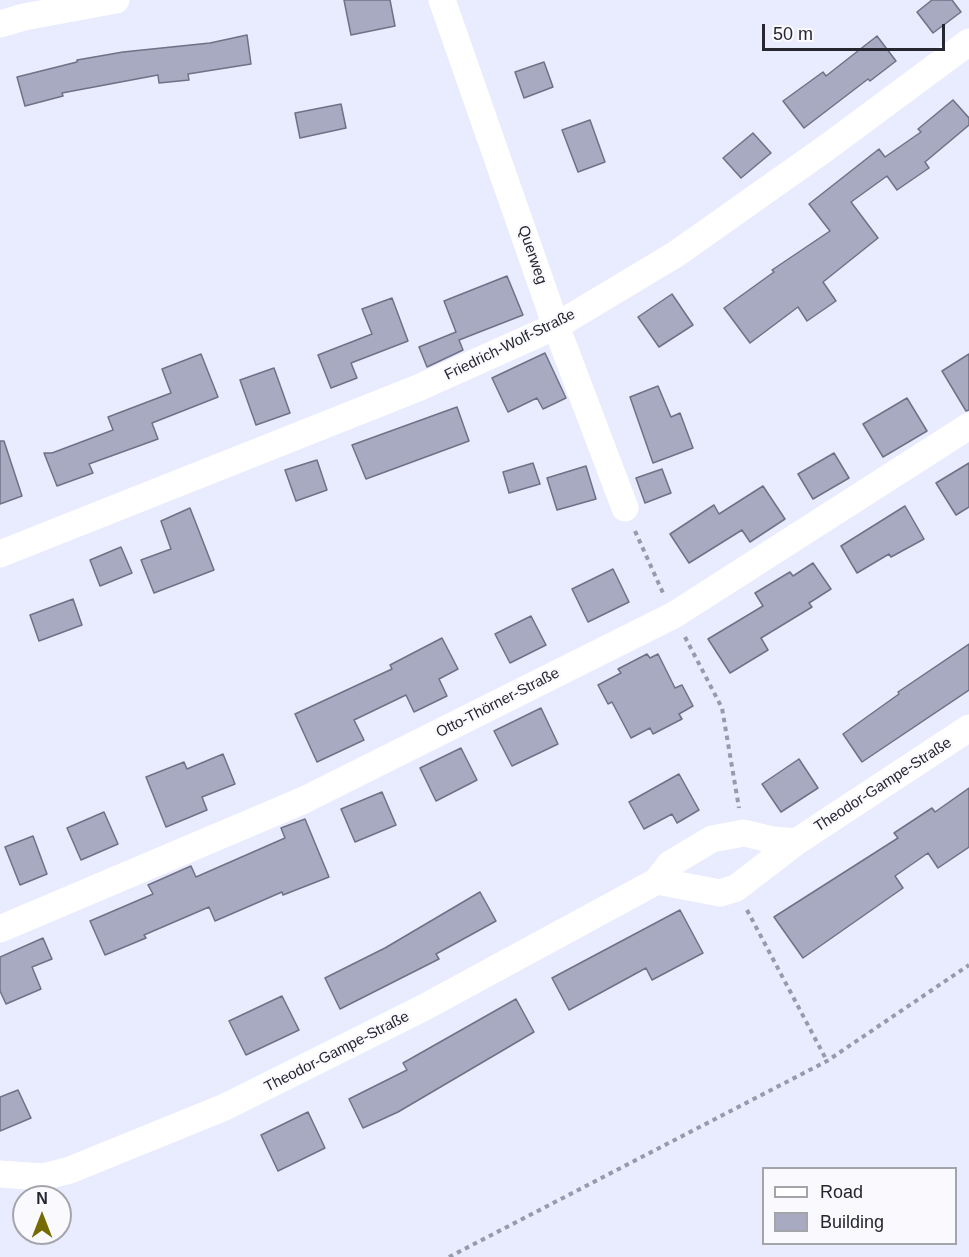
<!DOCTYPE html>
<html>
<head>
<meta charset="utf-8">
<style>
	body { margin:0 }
	#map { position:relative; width:969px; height:1257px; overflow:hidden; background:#e9ebfe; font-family:Helvetica,sans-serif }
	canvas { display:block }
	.legend { position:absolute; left:762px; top:1167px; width:195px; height:78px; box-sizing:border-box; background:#f9f9fe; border:2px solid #a4a5ab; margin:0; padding:8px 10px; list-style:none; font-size:18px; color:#25262f }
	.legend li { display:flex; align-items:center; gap:12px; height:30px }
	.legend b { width:30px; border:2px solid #a4a5ab }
	.north { position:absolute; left:12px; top:1185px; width:60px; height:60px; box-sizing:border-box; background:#f9f9fe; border:2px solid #a4a5ab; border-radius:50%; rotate:0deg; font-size:16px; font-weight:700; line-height:24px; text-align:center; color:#25262f }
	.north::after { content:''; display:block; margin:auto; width:21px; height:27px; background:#766a02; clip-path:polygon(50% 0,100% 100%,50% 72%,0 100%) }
	.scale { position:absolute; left:762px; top:24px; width:183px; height:27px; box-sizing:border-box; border:3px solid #25262f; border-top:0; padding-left:8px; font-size:18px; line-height:21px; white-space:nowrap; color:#25262f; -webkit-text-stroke:4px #f9f9fe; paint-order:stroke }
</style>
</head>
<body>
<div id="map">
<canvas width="969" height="1257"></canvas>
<ul class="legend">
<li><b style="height:8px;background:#fff"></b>Road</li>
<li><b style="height:16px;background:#a8aac1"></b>Building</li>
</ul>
<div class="north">N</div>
<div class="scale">50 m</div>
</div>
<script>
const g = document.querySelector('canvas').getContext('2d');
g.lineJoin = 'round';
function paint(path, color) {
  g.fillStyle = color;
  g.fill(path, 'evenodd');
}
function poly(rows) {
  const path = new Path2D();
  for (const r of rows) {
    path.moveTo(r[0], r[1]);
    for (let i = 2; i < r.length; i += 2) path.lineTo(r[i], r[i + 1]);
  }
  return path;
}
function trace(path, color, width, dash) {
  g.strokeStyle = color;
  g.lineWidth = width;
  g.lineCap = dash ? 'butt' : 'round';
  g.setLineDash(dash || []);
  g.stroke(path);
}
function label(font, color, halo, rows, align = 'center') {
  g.font = font + ' Helvetica,sans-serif';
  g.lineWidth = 4.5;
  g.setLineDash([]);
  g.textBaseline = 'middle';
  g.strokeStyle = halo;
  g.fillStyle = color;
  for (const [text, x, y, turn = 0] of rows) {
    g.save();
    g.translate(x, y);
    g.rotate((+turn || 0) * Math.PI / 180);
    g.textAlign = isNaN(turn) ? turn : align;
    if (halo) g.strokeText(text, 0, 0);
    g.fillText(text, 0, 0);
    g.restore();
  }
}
const building = poly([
	[344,0,390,0,395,26,351,35,344,0],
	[932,0,952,0,961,12,933,33,917,12,932,0],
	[247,35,251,64,188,74,189,80,159,83,158,75,62,93,63,96,25,106,17,77,77,62,77,60,123,52,210,43,247,35],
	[877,36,896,61,870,81,868,79,804,128,783,101,823,72,826,76,877,36],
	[544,62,553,87,524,98,515,72,544,62],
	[953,100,969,118,969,125,925,162,929,168,897,190,887,176,851,202,878,238,823,282,836,301,807,321,798,307,750,343,724,308,774,272,772,270,830,231,809,204,879,149,885,157,921,132,918,129,953,100],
	[341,104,346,128,300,138,295,113,341,104],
	[590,120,605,162,578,172,562,130,590,120],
	[753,133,771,153,741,178,723,158,753,133],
	[507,276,523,315,459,340,463,350,427,367,419,347,456,332,444,301,507,276],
	[672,294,693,325,659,347,638,317,672,294],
	[392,298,408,341,351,363,357,378,331,388,318,355,372,334,362,309,392,298],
	[545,353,566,398,543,409,537,398,508,412,492,378,545,353],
	[201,354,218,397,152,423,158,439,89,464,93,473,57,486,44,453,52,453,113,430,108,417,171,393,162,369,201,354],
	[969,354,969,410,966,411,942,371,969,354],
	[274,368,290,413,256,425,240,380,274,368],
	[658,386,671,417,680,413,693,448,653,463,630,397,658,386],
	[907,398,927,431,883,457,863,424,907,398],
	[457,407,469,441,366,479,352,445,457,407],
	[0,441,4,441,22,496,0,504,0,441],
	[834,453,849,478,813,499,798,474,834,453],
	[317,460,327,490,296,501,285,470,317,460],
	[533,463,540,484,509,493,503,472,533,463],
	[969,463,969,507,956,515,936,483,969,463],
	[586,466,596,499,557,510,547,478,586,466],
	[662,469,671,493,645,503,636,478,662,469],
	[763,486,785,519,750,542,742,530,689,563,670,534,714,505,719,514,763,486],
	[905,506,924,539,891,557,889,554,857,573,841,546,905,506],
	[190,508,214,570,154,593,141,560,171,549,161,521,190,508],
	[121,547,132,573,100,586,90,560,121,547],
	[813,563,831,589,809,603,812,607,761,638,768,650,730,673,708,639,763,606,755,593,790,572,793,576,813,563],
	[613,569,629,602,588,622,572,589,613,569],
	[73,599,82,625,39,641,30,615,73,599],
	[531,616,546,645,510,663,495,634,531,616],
	[442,638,458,669,439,679,447,696,414,712,406,695,354,720,364,740,317,762,295,714,392,669,390,665,442,638],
	[969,644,969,690,862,762,843,734,899,694,898,692,969,644],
	[647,654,650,658,658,654,675,688,682,685,693,706,679,714,682,719,653,734,650,728,631,738,612,702,608,704,598,685,621,673,618,669,647,654],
	[541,708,558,744,512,766,494,731,541,708],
	[461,748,477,780,436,801,420,768,461,748],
	[223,754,235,784,202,797,207,810,166,827,146,777,184,762,187,769,223,754],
	[799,759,818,788,781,812,762,784,799,759],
	[679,774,699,810,677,823,672,814,644,829,629,802,679,774],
	[969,788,969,847,938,868,928,853,895,876,903,888,803,958,774,917,898,838,894,833,932,808,935,812,969,788],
	[382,792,396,825,355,842,341,809,382,792],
	[104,812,118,844,81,860,67,828,104,812],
	[305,819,329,877,283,895,282,892,215,921,209,907,144,935,146,938,105,955,90,921,153,894,148,885,191,866,196,877,285,838,281,828,305,819],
	[33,836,47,874,20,885,5,847,33,836],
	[480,892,496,921,436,954,439,959,340,1009,325,978,385,948,480,892],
	[680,910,703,953,652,980,646,968,569,1010,552,978,680,910],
	[43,938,52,959,32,967,41,989,6,1004,0,991,0,957,43,938],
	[282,996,299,1030,246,1055,229,1021,282,996],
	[516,999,534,1032,398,1112,363,1128,349,1099,407,1070,403,1063,516,999],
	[18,1090,31,1118,0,1131,0,1097,18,1090],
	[308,1112,325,1148,278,1171,261,1135,308,1112]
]);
const path = poly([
	[635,531,663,593],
	[685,637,722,708,739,808],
	[747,910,827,1061],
	[449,1257,827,1061,969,965]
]);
const minor = poly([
	[442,0,556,326,625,508],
	[0,24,24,17,116,0],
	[0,554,418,388,556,326,676,254,826,148,969,42],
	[657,881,720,893,736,888,796,842,969,728],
	[0,929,304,800,674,615,969,426],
	[0,1174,43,1177,70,1170,225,1107,423,1008,657,881,670,864,712,839,744,833,773,840,796,842]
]);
const streetNames = [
	["Querweg",532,255,71],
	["Friedrich-Wolf-Straße",510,345,-26],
	["Otto-Thörner-Straße",498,703,-27],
	["Theodor-Gampe-Straße",883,785,-33],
	["Theodor-Gampe-Straße",337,1052,-27]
];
paint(building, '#a8aac1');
trace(building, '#6f7186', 1.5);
trace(path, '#989aa9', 4, [4.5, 4.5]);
trace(minor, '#fff', 27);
label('15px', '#25262f', '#f9f9fe', streetNames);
</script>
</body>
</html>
